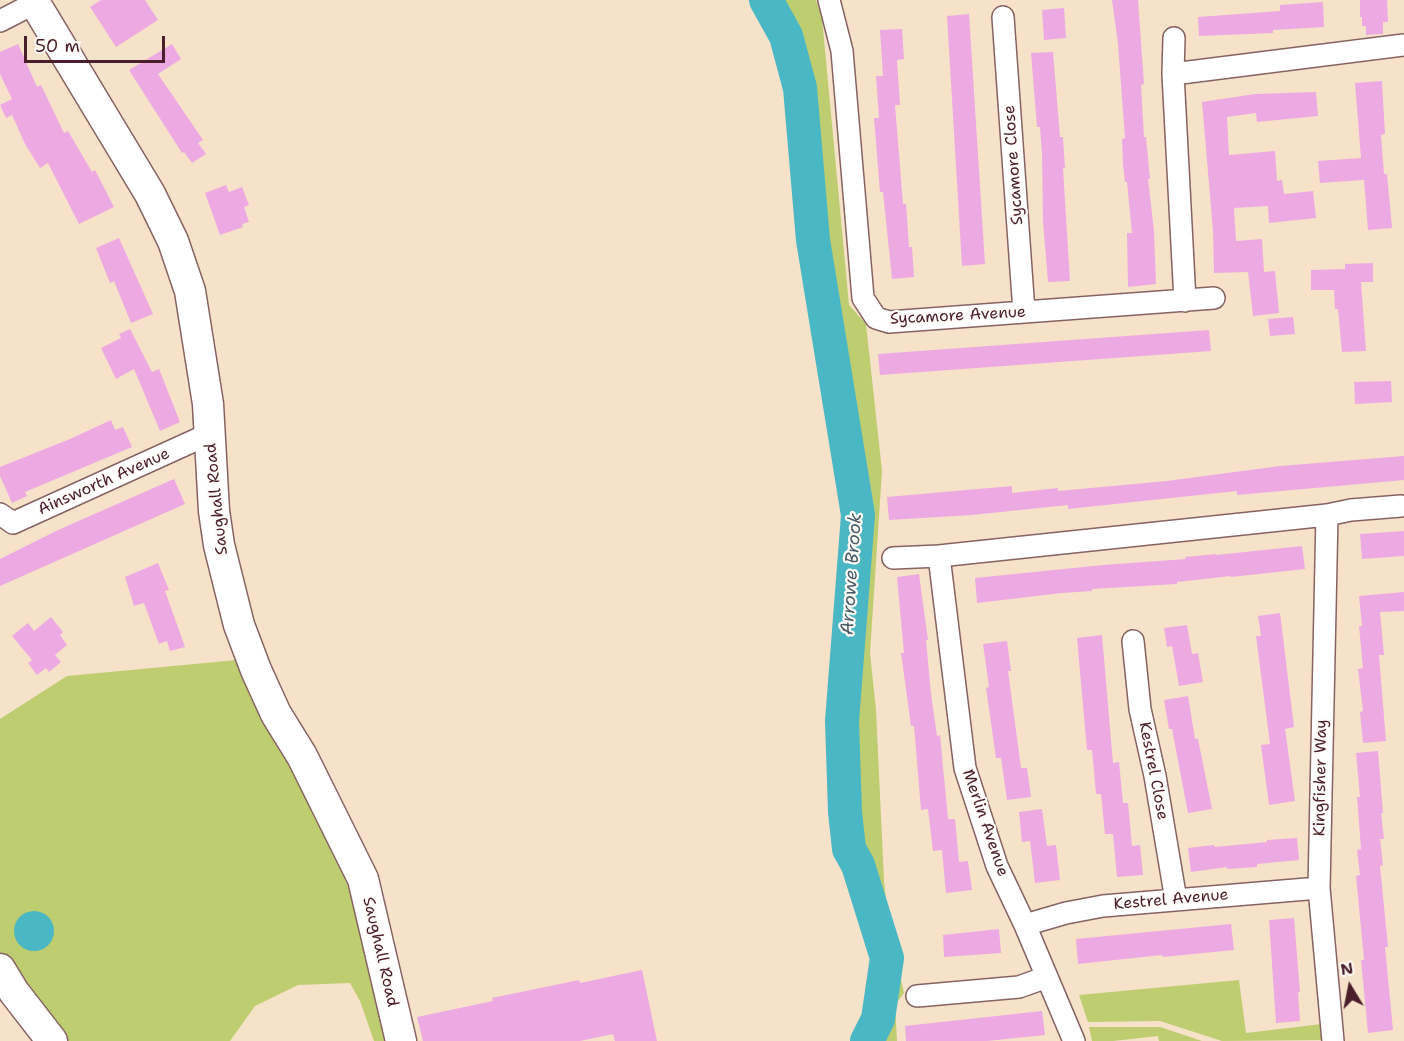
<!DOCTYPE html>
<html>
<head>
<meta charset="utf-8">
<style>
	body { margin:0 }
	#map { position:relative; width:1404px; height:1041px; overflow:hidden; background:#f5e2c9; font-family:"Shantell Sans",sans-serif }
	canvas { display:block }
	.north { position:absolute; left:1320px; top:957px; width:60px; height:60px; -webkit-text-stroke:4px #fdfcf7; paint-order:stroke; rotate:350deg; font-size:16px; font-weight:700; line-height:24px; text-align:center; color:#4a1f2b }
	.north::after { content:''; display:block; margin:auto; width:21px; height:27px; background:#4a1f2b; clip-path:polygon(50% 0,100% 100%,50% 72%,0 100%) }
	.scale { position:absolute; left:24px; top:36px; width:141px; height:27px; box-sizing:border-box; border:3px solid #4a1f2b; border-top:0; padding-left:8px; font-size:18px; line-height:21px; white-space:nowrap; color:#4a1f2b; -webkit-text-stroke:4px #fdfcf7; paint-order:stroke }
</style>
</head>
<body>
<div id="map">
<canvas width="1404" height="1041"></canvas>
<div class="north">N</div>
<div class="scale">50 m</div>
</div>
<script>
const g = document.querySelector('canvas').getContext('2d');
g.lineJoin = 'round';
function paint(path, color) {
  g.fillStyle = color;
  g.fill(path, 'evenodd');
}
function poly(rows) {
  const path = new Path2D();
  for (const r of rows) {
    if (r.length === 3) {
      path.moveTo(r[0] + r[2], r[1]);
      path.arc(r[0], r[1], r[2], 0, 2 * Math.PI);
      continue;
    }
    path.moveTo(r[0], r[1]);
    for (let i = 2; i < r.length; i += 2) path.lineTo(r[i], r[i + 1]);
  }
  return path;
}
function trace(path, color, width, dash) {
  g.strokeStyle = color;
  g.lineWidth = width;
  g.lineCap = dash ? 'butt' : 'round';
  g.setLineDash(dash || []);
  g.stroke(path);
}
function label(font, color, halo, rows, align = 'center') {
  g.font = font + ' "Shantell Sans",sans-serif';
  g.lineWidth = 4.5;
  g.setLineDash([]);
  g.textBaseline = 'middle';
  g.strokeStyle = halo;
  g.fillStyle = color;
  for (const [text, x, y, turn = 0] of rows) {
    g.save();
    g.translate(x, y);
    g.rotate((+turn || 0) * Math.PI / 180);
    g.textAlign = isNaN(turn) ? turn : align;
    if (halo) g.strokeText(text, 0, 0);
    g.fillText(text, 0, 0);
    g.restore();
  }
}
const green = poly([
	[766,0,816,0,822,18,849,305,866,324,882,471,870,653,876,710,884,881,890,933,904,993,895,1005,897,1041,875,1041,882,1025,887,958,858,865,849,849,842,721,858,515,813,240,800,88,786,36],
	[237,660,259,712,324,825,355,905,385,1041,374,1041,360,1001,350,983,298,985,255,1006,230,1041,67,1041,0,952,0,719,67,676],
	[1239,980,1246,1033,1322,1024,1323,1040,1222,1041,1160,1021,1088,1022,1079,995],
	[1089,1027,1160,1027,1202,1041,1159,1041,1158,1036,1113,1041,1092,1041]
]);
const water = poly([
	[34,931,20]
]);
const river = poly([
	[766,0,786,36,800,88,813,240,858,515,842,721,845,812,849,849,858,865,887,958,878,1019,867,1041]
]);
const building = poly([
	[101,0,145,0,158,20,116,47,90,7],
	[1112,0,1138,0,1144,84,1141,85,1144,137,1146,137,1150,179,1148,179,1154,231,1156,284,1128,287,1127,233,1132,233,1127,182,1125,182,1123,165,1122,139,1125,138,1118,44],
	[1360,0,1387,0,1388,22,1383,22,1383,34,1366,35,1366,26,1362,26,1362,17,1360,17],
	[1323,2,1324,27,1273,30,1273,33,1199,36,1198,17,1280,11,1280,5],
	[1064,8,1066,38,1044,40,1042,10],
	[969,14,985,264,962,266,947,16],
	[902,29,904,59,897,60,900,105,895,105,903,204,906,204,909,247,912,247,914,277,892,279,883,192,880,192,874,118,879,118,876,76,883,76,880,30],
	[18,44,37,87,41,85,64,133,68,131,92,172,95,170,114,207,79,224,48,163,40,168,25,144,12,115,6,118,0,105,12,99,0,74,0,52],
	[172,44,181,59,158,74,203,140,198,143,206,154,192,163,184,152,182,153,129,70],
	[1053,52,1060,137,1063,137,1064,153,1065,168,1063,168,1070,281,1048,282,1043,221,1042,154,1040,127,1037,127,1031,53],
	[1382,81,1385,134,1381,135,1384,174,1387,174,1392,228,1368,230,1364,180,1320,183,1318,161,1361,158,1355,83],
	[1316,92,1318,116,1257,122,1256,113,1227,117,1229,155,1275,151,1277,181,1282,180,1284,194,1313,191,1316,218,1269,223,1268,206,1234,208,1236,241,1262,239,1264,272,1275,271,1279,313,1253,316,1248,272,1214,273,1213,231,1202,102,1255,94],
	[226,185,229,192,242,187,249,205,244,207,249,222,242,224,243,227,220,235,205,193],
	[119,238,153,314,131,323,114,281,110,283,96,248],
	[1373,263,1373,282,1361,282,1366,351,1342,352,1338,309,1335,309,1334,290,1311,290,1311,270,1345,269,1345,264],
	[1293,317,1295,334,1270,336,1268,319],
	[130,329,152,372,159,369,180,422,160,431,134,369,116,379,101,348,121,338,119,334],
	[1209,330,1211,351,880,375,878,354],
	[1391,381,1392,402,1355,404,1354,382],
	[111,420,115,430,123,427,132,447,25,492,27,496,12,503,0,476,0,467,70,439],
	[1404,456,1404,480,1237,495,1237,491,1068,509,1068,505,972,515,889,520,887,497,1012,486,1012,493,1058,488,1058,491,1167,481,1280,466],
	[174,479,185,504,0,586,0,559,58,530],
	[1404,531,1404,556,1362,559,1360,534],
	[1302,546,1305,569,1231,577,1231,576,1177,582,1177,584,1092,589,1092,591,1062,593,977,603,975,578,1103,565,1186,559,1185,557,1216,554,1216,555],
	[158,563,169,590,165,591,185,647,170,651,167,641,159,644,144,603,134,606,125,577],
	[919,574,928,640,926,640,931,694,937,736,940,735,948,819,955,819,959,862,968,861,972,890,946,893,942,850,933,851,928,809,921,810,914,726,911,726,901,653,904,653,897,577],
	[1404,592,1404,611,1380,612,1384,655,1379,655,1386,741,1363,743,1360,712,1363,711,1358,669,1363,668,1359,626,1362,626,1359,596],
	[1280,613,1294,727,1285,729,1295,801,1269,805,1261,745,1270,744,1256,636,1261,636,1258,616],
	[51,617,63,632,60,635,67,645,55,655,61,662,49,672,46,668,37,675,28,663,32,660,12,636,28,623,34,631],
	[1187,625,1192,654,1198,653,1203,682,1179,686,1172,646,1167,647,1164,628],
	[1102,635,1113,763,1119,762,1123,803,1128,803,1132,846,1140,845,1143,875,1117,877,1113,834,1105,834,1101,794,1096,794,1092,750,1087,750,1077,638],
	[1007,641,1011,671,1008,671,1021,768,1027,768,1031,797,1007,800,1001,758,996,758,986,688,989,687,983,644],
	[1188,696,1195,739,1198,739,1212,809,1188,813,1172,729,1169,729,1164,700],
	[1378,751,1383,813,1381,813,1384,839,1380,839,1383,865,1380,866,1388,947,1385,947,1393,1030,1368,1033,1361,960,1364,960,1356,876,1360,875,1357,850,1361,849,1357,797,1360,797,1356,753],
	[1042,809,1047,846,1056,845,1060,880,1035,883,1030,841,1022,842,1019,812],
	[1297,838,1299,860,1257,864,1257,867,1227,869,1227,867,1191,872,1188,848,1214,845,1215,847,1267,842,1267,840],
	[1294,918,1300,992,1298,992,1300,1021,1276,1023,1269,920],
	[1231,924,1234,950,1163,957,1162,955,1078,964,1076,939],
	[999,929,1001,953,944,957,943,935],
	[642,970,657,1041,615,1041,613,1034,580,1041,423,1041,417,1017,493,1001,492,998,579,980,580,983],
	[1042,1011,1045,1035,987,1041,906,1041,905,1026]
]);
const street = poly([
	[829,0,842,51,863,298,876,318,889,322,1214,298],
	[1003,17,1024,312],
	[0,21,35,3],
	[1174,38,1173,74,1185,301],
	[1173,74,1404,45],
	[0,514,13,523,211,433],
	[1327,515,1319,888,1333,1041],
	[939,556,965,768,997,866,1025,925,1074,1041],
	[893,558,939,556,1327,515,1351,510,1401,506],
	[1133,641,1140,709,1155,776,1176,900],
	[1025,925,1066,913,1103,906,1319,888],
	[917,996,1019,987,1047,977]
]);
const secondary = poly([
	[33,0,150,194,173,241,190,291,208,404,214,511,219,545,239,625,256,670,276,714,302,756,363,879,401,1041],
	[0,969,14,992,52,1041]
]);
const streetNames = [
	["Sycamore Close",1014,165,-94],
	["Sycamore Avenue",958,316,-3],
	["Ainsworth Avenue",104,482,-24],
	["Saughall Road",217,499,-96],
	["Kestrel Close",1153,771,79],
	["Kingfisher Way",1321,778,-89],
	["Merlin Avenue",985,823,71],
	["Kestrel Avenue",1171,900,-5],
	["Saughall Road",380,952,77]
];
const waterNames = [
	["Arrowe Brook",852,574,-86]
];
paint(green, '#becd70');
paint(water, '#4ab7c5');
trace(river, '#4ab7c5', 34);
paint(building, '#edaae2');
trace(street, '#866362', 24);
trace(secondary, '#866362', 33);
trace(street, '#fff', 21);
trace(secondary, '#fff', 30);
label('16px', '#4a1f2b', '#fdfcf7', streetNames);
label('italic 18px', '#4a5c69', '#fdfcf7', waterNames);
</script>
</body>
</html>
